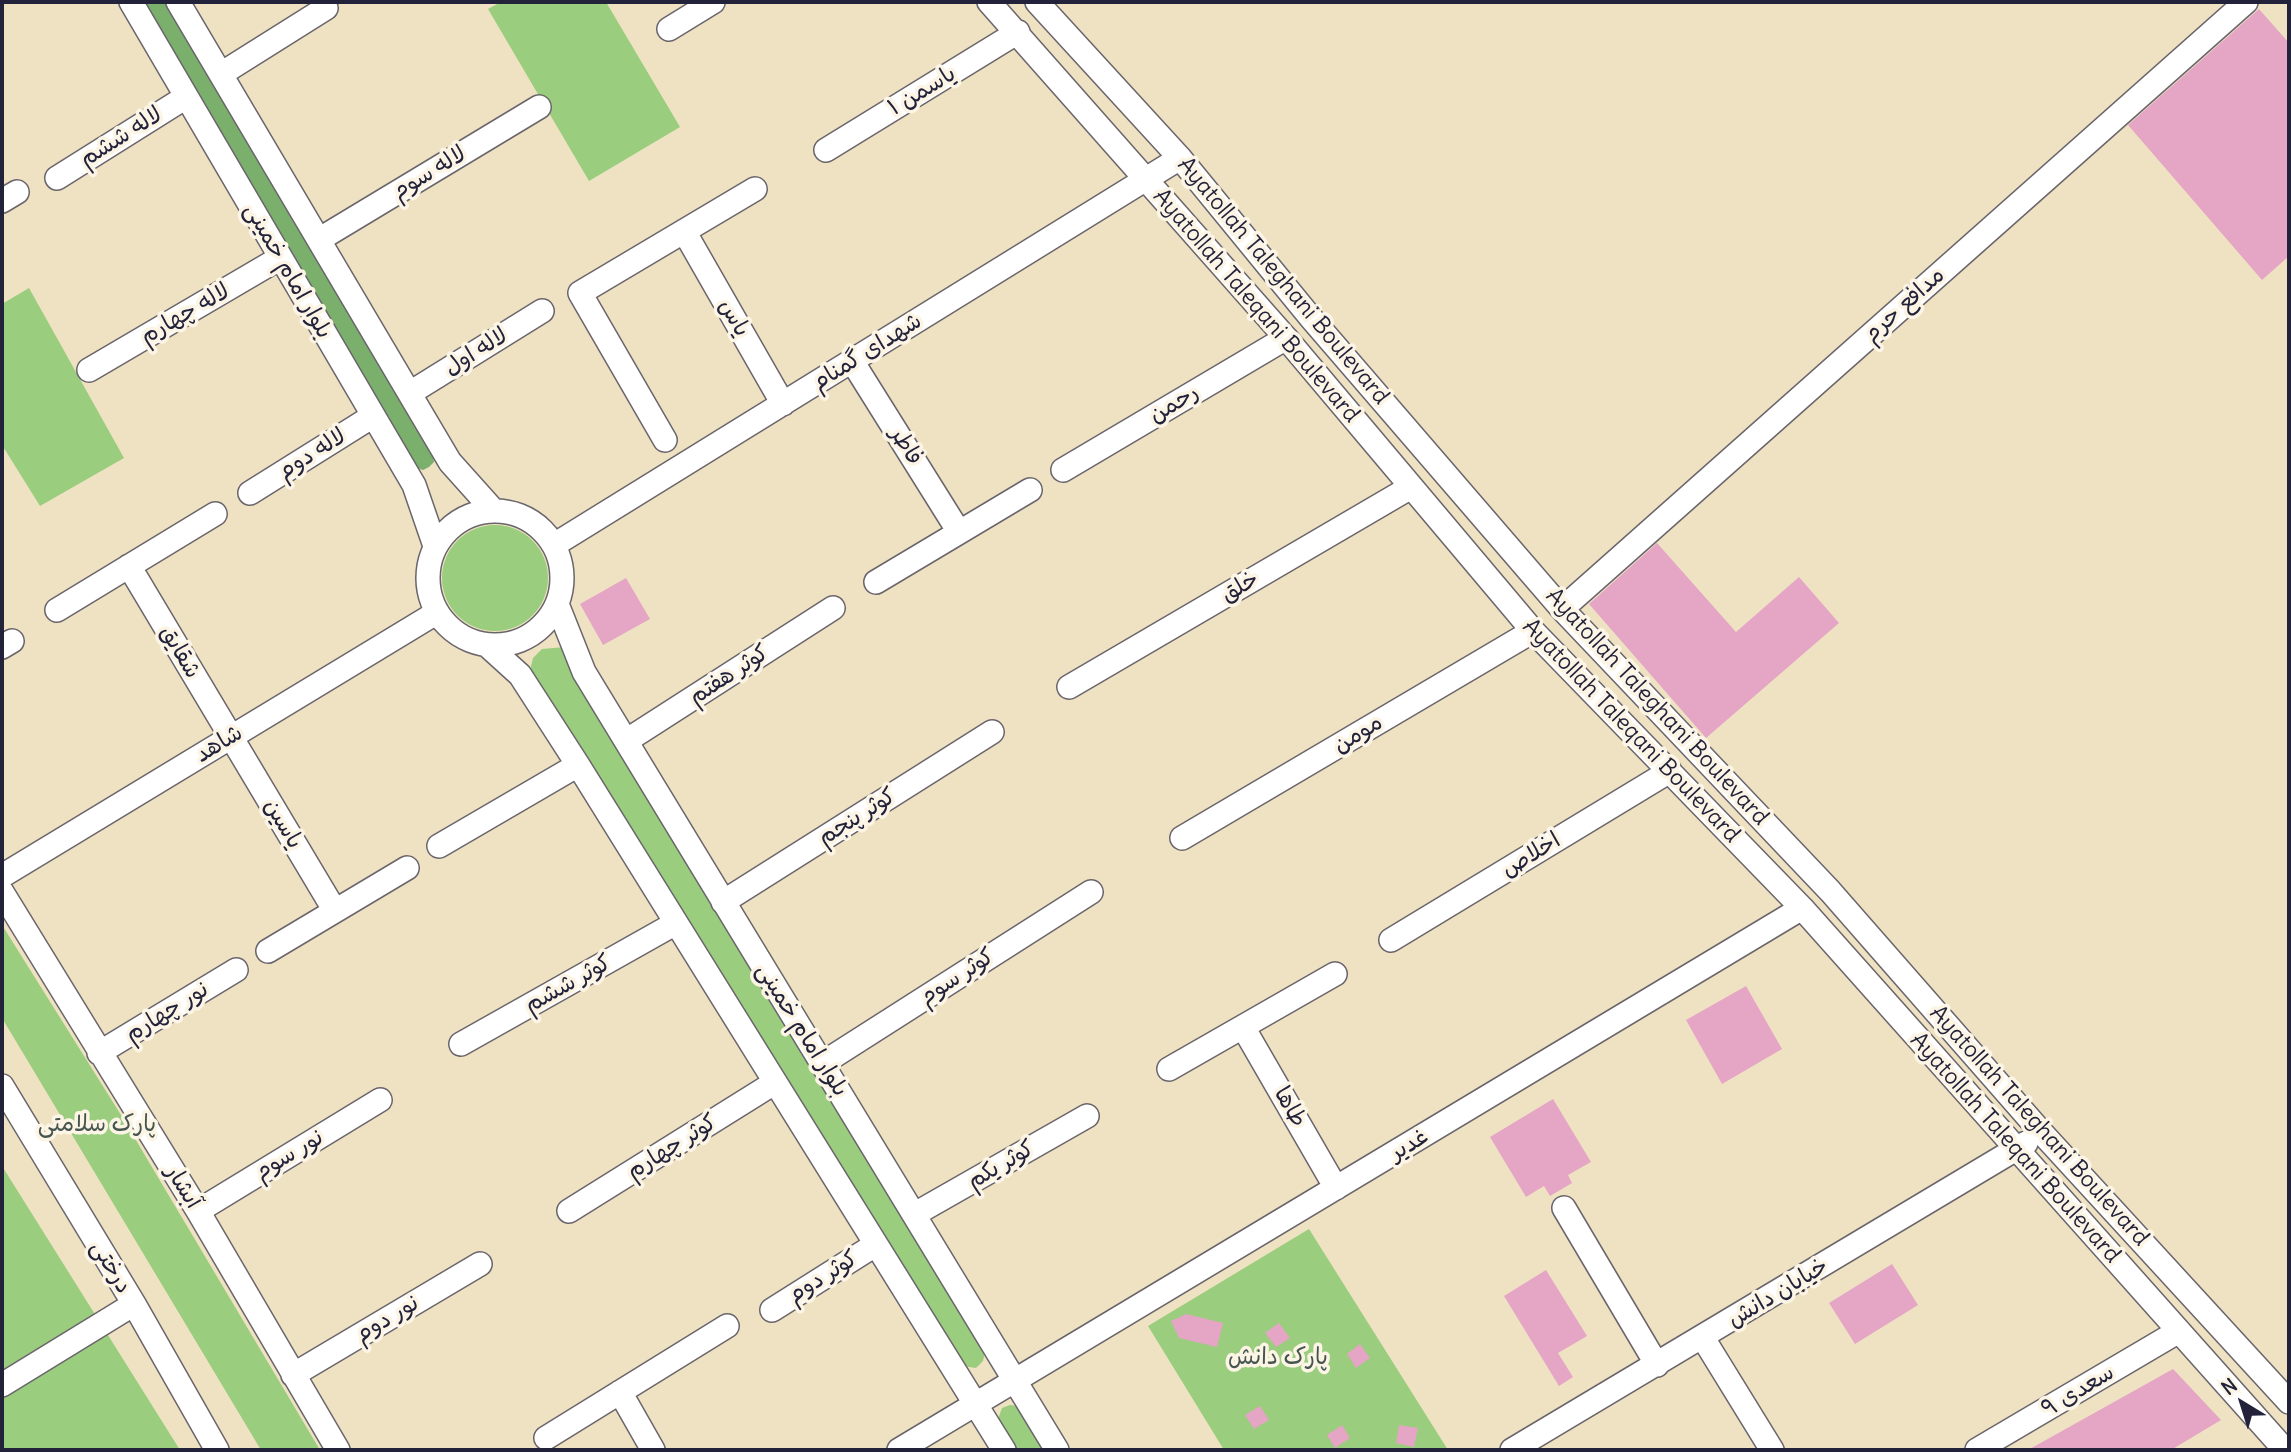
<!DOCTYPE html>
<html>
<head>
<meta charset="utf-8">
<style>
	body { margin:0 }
	#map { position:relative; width:2291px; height:1452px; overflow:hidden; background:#efe2c3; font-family:Delius,sans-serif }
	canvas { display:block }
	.frame { position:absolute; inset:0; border:4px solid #22223b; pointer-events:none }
	.north { position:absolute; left:2207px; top:1368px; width:70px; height:70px; -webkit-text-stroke:5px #fcf5e5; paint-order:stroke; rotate:322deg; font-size:19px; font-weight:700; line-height:28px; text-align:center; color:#22223b }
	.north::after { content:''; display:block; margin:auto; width:24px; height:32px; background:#22223b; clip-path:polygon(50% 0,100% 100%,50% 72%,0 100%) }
</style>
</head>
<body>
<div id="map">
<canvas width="2291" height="1452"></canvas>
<div class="frame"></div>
<div class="north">N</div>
</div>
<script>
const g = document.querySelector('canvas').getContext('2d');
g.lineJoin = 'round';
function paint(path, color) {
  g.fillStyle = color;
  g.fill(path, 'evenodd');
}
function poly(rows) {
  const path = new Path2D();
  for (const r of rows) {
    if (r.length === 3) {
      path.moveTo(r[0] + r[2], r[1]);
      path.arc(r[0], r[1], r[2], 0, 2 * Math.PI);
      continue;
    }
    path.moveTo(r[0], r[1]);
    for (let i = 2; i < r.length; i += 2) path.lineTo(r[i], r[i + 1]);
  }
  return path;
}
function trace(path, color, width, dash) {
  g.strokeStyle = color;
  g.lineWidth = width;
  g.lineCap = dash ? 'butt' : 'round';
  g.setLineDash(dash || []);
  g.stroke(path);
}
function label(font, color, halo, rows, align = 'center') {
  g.font = font + ' Delius,"Playpen Sans Arabic",sans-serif';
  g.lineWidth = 7;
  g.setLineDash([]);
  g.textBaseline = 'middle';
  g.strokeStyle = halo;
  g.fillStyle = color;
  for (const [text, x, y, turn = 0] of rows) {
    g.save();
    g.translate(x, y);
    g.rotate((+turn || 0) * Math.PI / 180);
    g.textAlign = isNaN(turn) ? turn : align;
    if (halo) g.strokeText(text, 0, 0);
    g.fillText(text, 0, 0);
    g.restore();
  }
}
const green = poly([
	[501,2,606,2,680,127,589,181,488,9],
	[29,288,124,458,40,506,2,445,2,304],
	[495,578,53],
	[565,647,985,1352,983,1361,976,1368,963,1366,529,675,533,658,542,649],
	[2,925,121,1115,320,1450,261,1450,2,1018],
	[2,1166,180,1450,2,1450],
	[1309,1229,1448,1450,1224,1450,1148,1326],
	[1010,1405,1018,1406,1047,1450,1016,1450,998,1419,1002,1408]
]);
const forest = poly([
	[145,2,167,2,433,456,434,462,429,467,423,470,413,467]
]);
const building = poly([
	[2259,9,2289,43,2289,256,2262,280,2128,125],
	[1657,543,1736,632,1799,577,1839,623,1706,738,1589,604],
	[626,578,650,619,603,645,580,604],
	[1746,986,1782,1049,1722,1084,1686,1020],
	[1553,1099,1591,1162,1568,1175,1572,1183,1550,1196,1544,1186,1526,1197,1490,1137],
	[1892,1264,1918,1305,1855,1344,1829,1303],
	[1546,1270,1587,1336,1558,1353,1573,1377,1559,1386,1504,1296],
	[1186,1314,1223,1323,1217,1347,1179,1338,1171,1321],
	[1279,1323,1290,1338,1276,1347,1265,1333],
	[1360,1344,1370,1358,1356,1368,1347,1354],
	[2173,1369,2221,1420,2171,1450,2028,1450],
	[1260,1406,1269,1420,1254,1429,1245,1415],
	[1342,1425,1350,1438,1335,1448,1327,1435],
	[1399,1425,1418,1428,1414,1447,1396,1443]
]);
const minor = poly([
	[131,2,414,485,435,546],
	[178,2,450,462,493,510],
	[989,2,1286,338,1533,631,1802,908,2285,1450],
	[1037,2,1180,158,1311,318,1562,609,1830,891,2042,1133,2289,1402],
	[669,29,713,2],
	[221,74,326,8],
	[826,150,1018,32],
	[57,178,186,97],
	[2,201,17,192],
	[684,231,783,404],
	[320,239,539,107],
	[852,361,959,532],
	[89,370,280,258],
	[410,393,542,311],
	[665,440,580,293,755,189],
	[1063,470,1286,338],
	[250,493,373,416],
	[495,578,67],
	[554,545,1180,158],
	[129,566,335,911],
	[876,582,1030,490],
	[557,604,584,672,1057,1450],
	[1562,609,2246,2],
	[57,610,215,514],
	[488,646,520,675,578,765,1004,1450],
	[2,647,12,641],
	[1069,687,1411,487],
	[626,741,833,608],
	[1182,838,1533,631],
	[439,846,578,765],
	[2,876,436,613],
	[2,892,198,1211,338,1450],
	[723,902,992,732],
	[1391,940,1670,771],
	[268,951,407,868],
	[1243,1027,1336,1188],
	[461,1044,676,923],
	[99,1053,236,970],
	[823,1063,1091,892],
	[1169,1069,1335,974],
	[2,1086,134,1304,217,1450],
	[1564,1208,1657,1365],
	[198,1211,380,1100],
	[569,1211,774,1083],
	[915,1214,1087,1116],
	[772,1310,875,1245],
	[1703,1338,1772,1450],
	[293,1375,480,1264],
	[2,1385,134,1304],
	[620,1392,653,1450],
	[546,1438,727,1326],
	[899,1450,1802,908],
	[1512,1450,2026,1143],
	[1977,1450,2179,1331]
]);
const streetNames = [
	["یاسمن ۱",922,91,-31],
	["لاله ششم",121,137,-32],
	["لاله سوم",429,173,-31],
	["بلوار امام خمینی",288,271,60],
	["Ayatollah Taleghani Boulevard",1283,281,50],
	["مدافع حرم",1904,305,-42],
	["Ayatollah Taleqani Boulevard",1256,306,49],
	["لاله چهارم",185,314,-30],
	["یاس",734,318,60],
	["لاله اول",476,352,-32],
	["شهدای گمنام",867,352,-32],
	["رحمن",1174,404,-31],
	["فاطر",906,446,58],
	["لاله دوم",312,454,-32],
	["خلق",1240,587,-30],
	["شقایق",180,652,59],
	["کوثر هفتم",729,675,-33],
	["Ayatollah Taleghani Boulevard",1657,707,47],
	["Ayatollah Taleqani Boulevard",1631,731,46],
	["مومن",1358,734,-31],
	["شاهد",219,744,-31],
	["کوثر پنجم",857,817,-32],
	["یاسین",283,824,59],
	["اخلاص",1531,855,-31],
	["کوثر سوم",957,977,-33],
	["کوثر ششم",568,984,-29],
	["نور چهارم",167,1012,-32],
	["بلوار امام خمینی",802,1030,58],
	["طاها",1290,1107,60],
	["Ayatollah Taleghani Boulevard",2039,1126,48],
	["غدیر",1409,1145,-31],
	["کوثر چهارم",672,1147,-32],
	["Ayatollah Taleqani Boulevard",2015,1148,48],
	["نور سوم",289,1155,-31],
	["کوثر یکم",1001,1165,-30],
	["آبشار",183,1187,58],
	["درختی",111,1267,59],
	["کوثر دوم",823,1277,-32],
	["خیابان دانش",1778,1293,-31],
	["نور دوم",387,1319,-31],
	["سعدی ۹",2078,1391,-31]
];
const parkNames = [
	["پارک سلامتی",97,1124],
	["پارک دانش",1278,1357]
];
paint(green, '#9acd7d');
paint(forest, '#7bb06c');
paint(building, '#e5a5c5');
trace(minor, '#6a656b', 26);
trace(minor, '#fff', 23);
label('23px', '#22223b', '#fcf5e5', streetNames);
label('23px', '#46554f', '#fcf5e5', parkNames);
</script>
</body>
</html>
